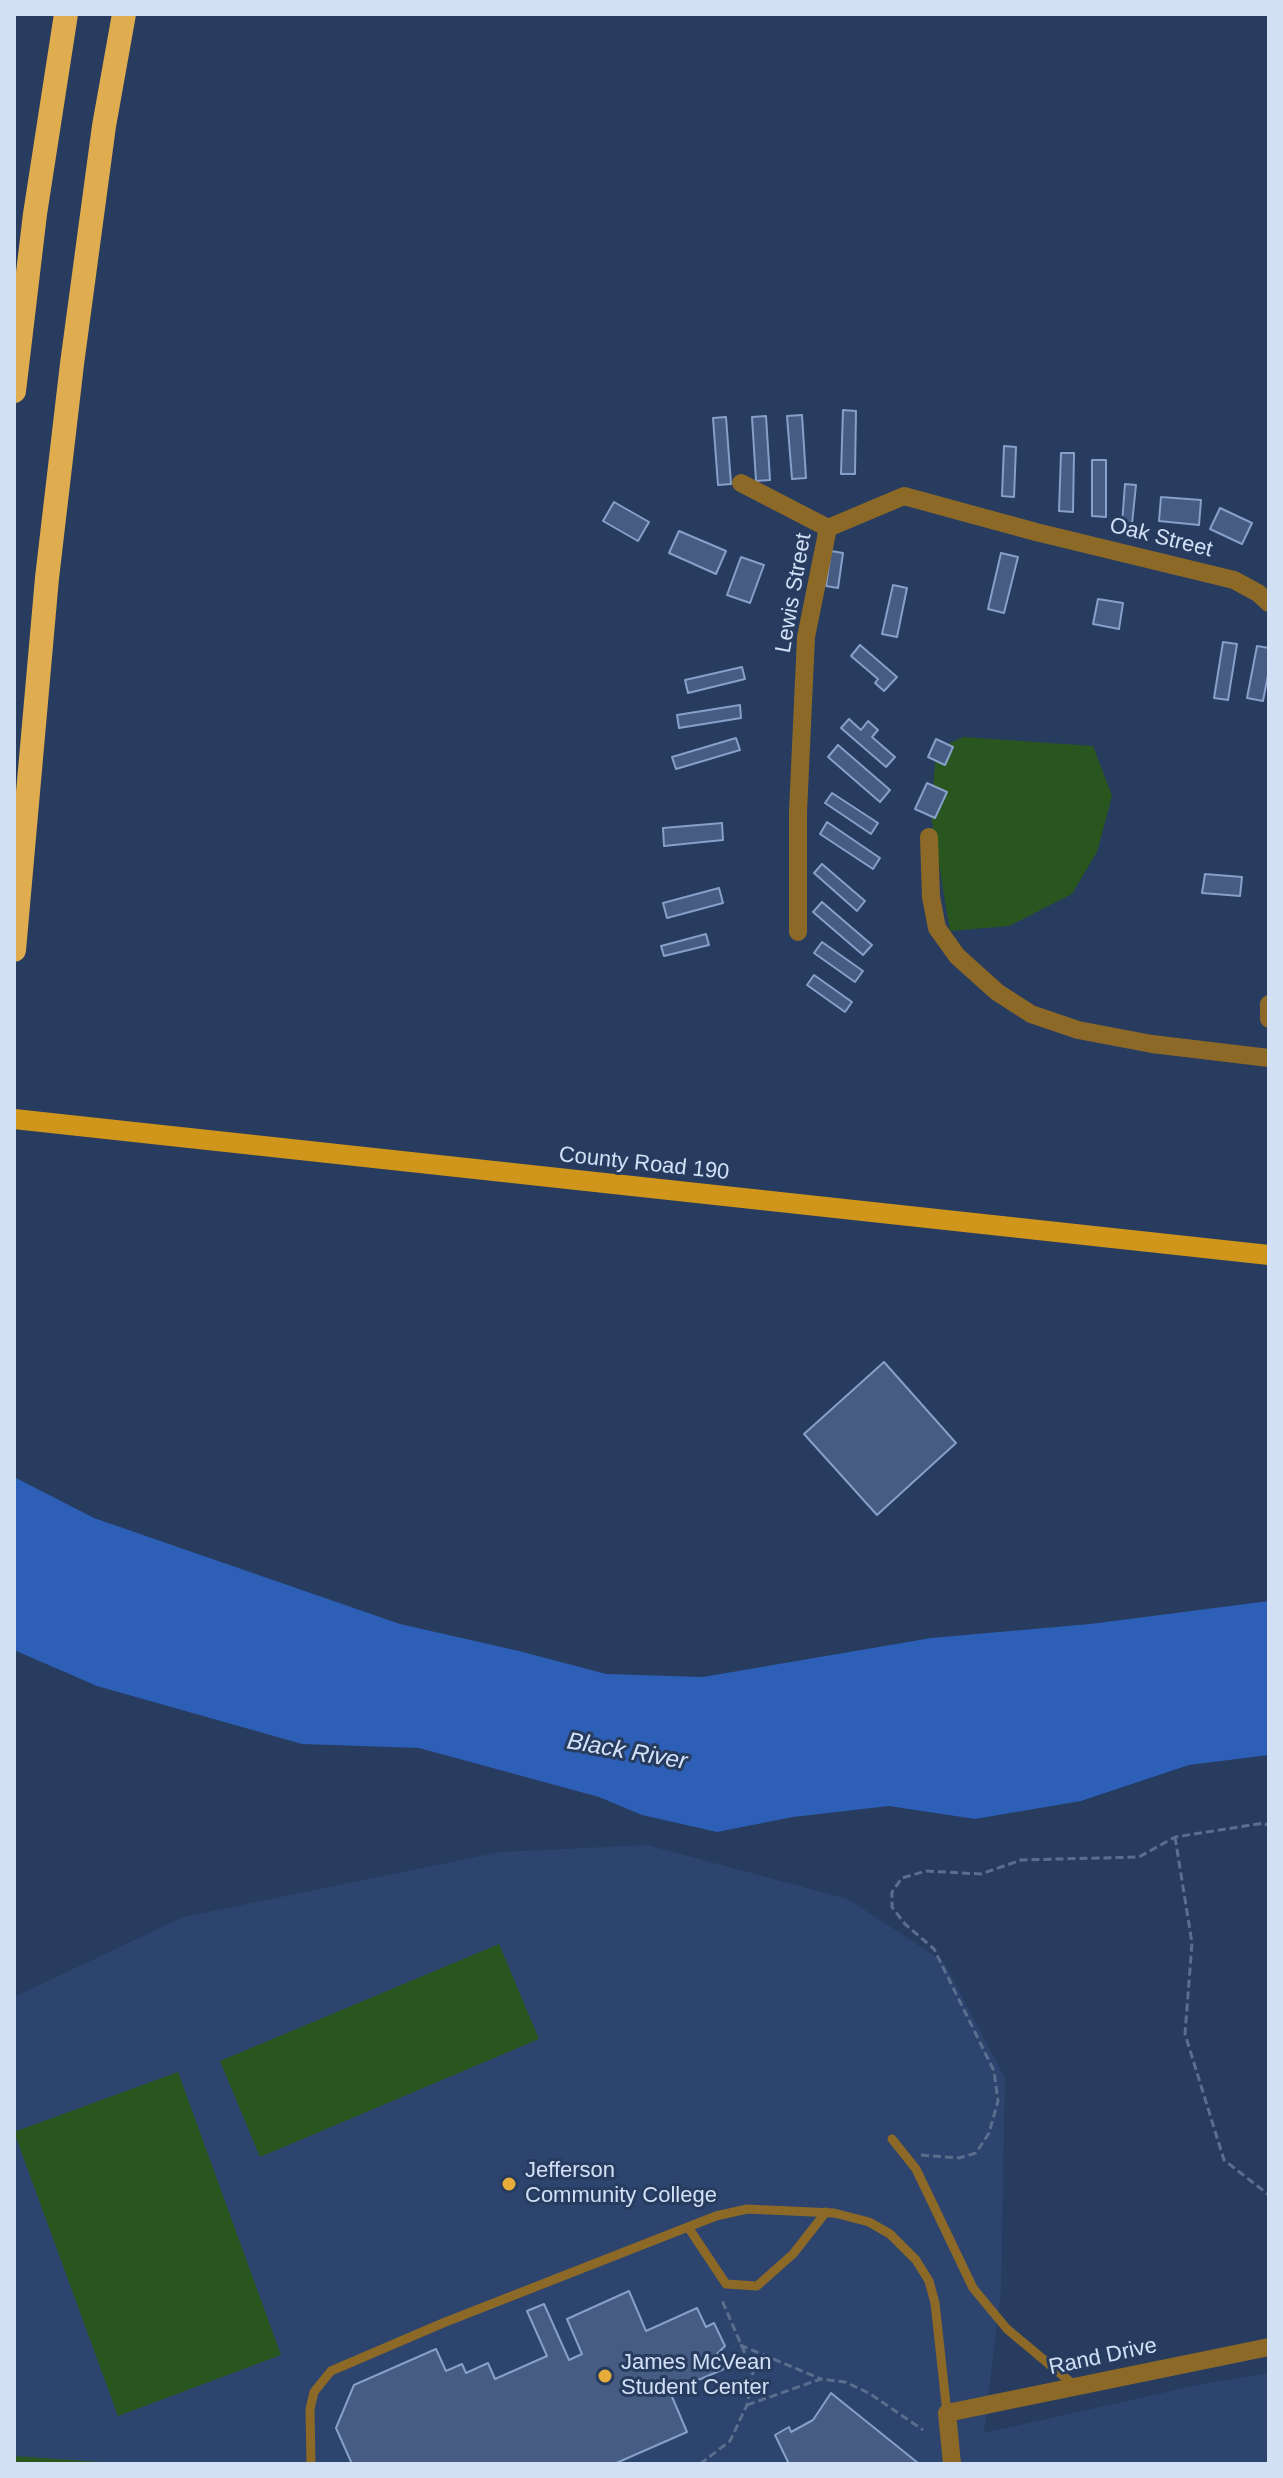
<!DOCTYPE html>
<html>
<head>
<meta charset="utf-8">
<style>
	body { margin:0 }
	#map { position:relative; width:1283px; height:2478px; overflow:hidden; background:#273c5f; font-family:Arial,sans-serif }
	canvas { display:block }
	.frame { position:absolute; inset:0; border:16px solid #d2e0f6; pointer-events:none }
</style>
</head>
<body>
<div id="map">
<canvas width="1283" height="2478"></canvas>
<div class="frame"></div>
</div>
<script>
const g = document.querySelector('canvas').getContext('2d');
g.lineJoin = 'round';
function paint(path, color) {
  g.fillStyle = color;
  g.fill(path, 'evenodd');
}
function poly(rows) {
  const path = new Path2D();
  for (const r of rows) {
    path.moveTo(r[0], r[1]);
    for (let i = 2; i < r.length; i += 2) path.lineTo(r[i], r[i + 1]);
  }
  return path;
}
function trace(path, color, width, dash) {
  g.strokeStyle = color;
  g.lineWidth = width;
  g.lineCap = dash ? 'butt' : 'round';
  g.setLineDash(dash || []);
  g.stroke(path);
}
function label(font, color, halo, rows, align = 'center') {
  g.font = font + ' Arial,sans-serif';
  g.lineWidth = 6;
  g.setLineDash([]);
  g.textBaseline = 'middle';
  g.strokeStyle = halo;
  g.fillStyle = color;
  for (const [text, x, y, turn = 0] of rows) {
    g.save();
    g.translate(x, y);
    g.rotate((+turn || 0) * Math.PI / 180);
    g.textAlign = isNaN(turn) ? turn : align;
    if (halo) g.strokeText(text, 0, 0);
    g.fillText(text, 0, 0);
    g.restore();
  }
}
const built = poly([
	[647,1845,848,1899,944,1962,1005,2078,1001,2290,984,2433,1202,2384,1269,2373,1269,2464,14,2464,14,1997,183,1917,500,1852]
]);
const green = poly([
	[963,737,1093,746,1112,796,1097,852,1072,894,1009,926,950,931,931,816,936,750],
	[499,1944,539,2039,260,2157,220,2061],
	[178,2072,281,2355,118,2416,14,2132],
	[14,2456,128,2464,14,2464]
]);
const water = poly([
	[14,1477,94,1518,400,1624,519,1651,606,1674,703,1677,931,1638,1090,1624,1269,1601,1269,1755,1189,1765,1081,1801,975,1819,889,1806,793,1817,717,1832,642,1815,599,1797,419,1748,302,1744,97,1686,14,1650]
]);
const building = poly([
	[843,410,856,411,855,474,841,474,843,410],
	[802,415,806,478,792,479,787,416,802,415],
	[766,416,770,480,756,481,752,417,766,416],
	[726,417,731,484,718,485,713,418,726,417],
	[1004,446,1016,447,1014,497,1002,496,1004,446],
	[1061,453,1074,453,1073,512,1059,511,1061,453],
	[1092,460,1106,460,1106,517,1092,516,1092,460],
	[1125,484,1136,485,1132,524,1122,524,1125,484],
	[1161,497,1201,500,1199,525,1159,521,1161,497],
	[614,502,649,522,638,541,603,521,614,502],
	[1220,508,1252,523,1242,544,1210,529,1220,508],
	[679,531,726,551,716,574,669,553,679,531],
	[831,551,843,553,838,588,826,586,831,551],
	[1001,553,1018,557,1004,613,988,609,1001,553],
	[741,557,764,565,750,603,727,595,741,557],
	[893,585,907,588,897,637,882,634,893,585],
	[1098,599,1123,603,1119,629,1093,624,1098,599],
	[1223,642,1237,644,1228,700,1214,698,1223,642],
	[860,645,897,677,884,691,875,683,878,679,851,656,860,645],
	[1257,646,1269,648,1269,670,1263,701,1247,698,1257,646],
	[742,667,745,679,688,693,685,680,742,667],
	[740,705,741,718,679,728,677,715,740,705],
	[849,719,861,730,868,721,878,730,872,737,895,757,886,767,841,728,849,719],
	[736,738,740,750,676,769,672,757,736,738],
	[936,739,953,747,945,765,928,757,936,739],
	[838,745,890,790,880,802,828,757,838,745],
	[927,783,947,792,935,818,915,809,927,783],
	[832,793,878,823,871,834,825,803,832,793],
	[827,822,880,858,873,869,820,834,827,822],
	[722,823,723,840,664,846,663,828,722,823],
	[822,864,865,901,857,911,814,873,822,864],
	[1205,874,1242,877,1240,896,1202,893,1205,874],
	[719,888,723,903,667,918,663,903,719,888],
	[822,902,872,945,863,955,813,912,822,902],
	[706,934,709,945,664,956,661,946,706,934],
	[822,942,863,971,855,982,814,953,822,942],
	[814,975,852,1002,845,1012,807,985,814,975],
	[884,1362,956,1443,877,1515,804,1434,884,1362],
	[629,2291,646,2331,697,2308,706,2327,714,2323,725,2346,717,2354,724,2369,670,2392,687,2432,614,2464,352,2464,336,2428,354,2385,436,2349,446,2371,462,2364,466,2373,488,2363,495,2379,547,2356,527,2311,544,2304,569,2360,582,2354,567,2319,629,2291],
	[831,2393,918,2463,789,2464,775,2435,789,2427,791,2432,813,2420,831,2393]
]);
const path = poly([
	[1175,1837,1192,1943,1185,2034,1224,2160,1269,2195],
	[921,2155,959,2158,976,2153,989,2133,998,2101,994,2071,934,1949,905,1924,892,1907,892,1892,902,1878,926,1871,981,1874,1021,1860,1139,1857,1175,1837,1264,1823,1269,1826],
	[740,2345,821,2379],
	[747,2405,821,2379,845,2382,869,2393,923,2430],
	[700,2464,730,2441,747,2405,753,2372,721,2298]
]);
const lane = poly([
	[892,2139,916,2169,973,2288,1007,2329,1074,2385],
	[688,2227,726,2284,757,2286,793,2254,826,2212],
	[311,2464,310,2409,314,2392,331,2371,443,2323,716,2216,747,2209,834,2213,869,2222,890,2234,916,2260,929,2281,935,2303,947,2413]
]);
const street = poly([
	[741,483,828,528],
	[929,837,931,897,937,928,957,956,997,992,1031,1014,1078,1030,1152,1044,1269,1058],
	[798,932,798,812,806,637,828,528,904,496,1036,532,1234,580,1258,593,1269,603],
	[1269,1004,1269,1019],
	[952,2464,947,2413,1269,2347]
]);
const primary = poly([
	[14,1119,1269,1255]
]);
const highway = poly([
	[14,391,35,214,66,14],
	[14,950,47,578,72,364,104,126,124,14]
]);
const markers = [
	[509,2184,8,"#e7ac37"],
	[605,2376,8,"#e7ac37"]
];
const streetNames = [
	["Oak Street",1161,538,14],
	["Lewis Street",794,593,-80],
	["County Road 190",644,1164,6],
	["Rand Drive",1103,2357,-12]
];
const poiNames = [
	["Jefferson",525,2171],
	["Community College",525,2196],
	["James McVean",621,2363],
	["Student Center",621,2388]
];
const waterNames = [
	["Black River",627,1752,10]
];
paint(built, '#2c446e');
paint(green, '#29561e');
paint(water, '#2c5fb5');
paint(building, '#465c82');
trace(building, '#86a0c9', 2);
trace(path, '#5c6e8d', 3, [8, 4]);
trace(lane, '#8c6927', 9);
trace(street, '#8c6927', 18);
trace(primary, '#cf961b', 20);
trace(highway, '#dfac4f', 24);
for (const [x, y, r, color] of markers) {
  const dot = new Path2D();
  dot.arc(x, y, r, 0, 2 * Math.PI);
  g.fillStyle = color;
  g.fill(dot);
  trace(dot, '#273c5f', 3);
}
label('22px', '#d2e0f6', '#273c5f', streetNames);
label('22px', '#d2e0f6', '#273c5f', poiNames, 'left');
label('italic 24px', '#d4e3fa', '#273c5f', waterNames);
</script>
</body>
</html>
